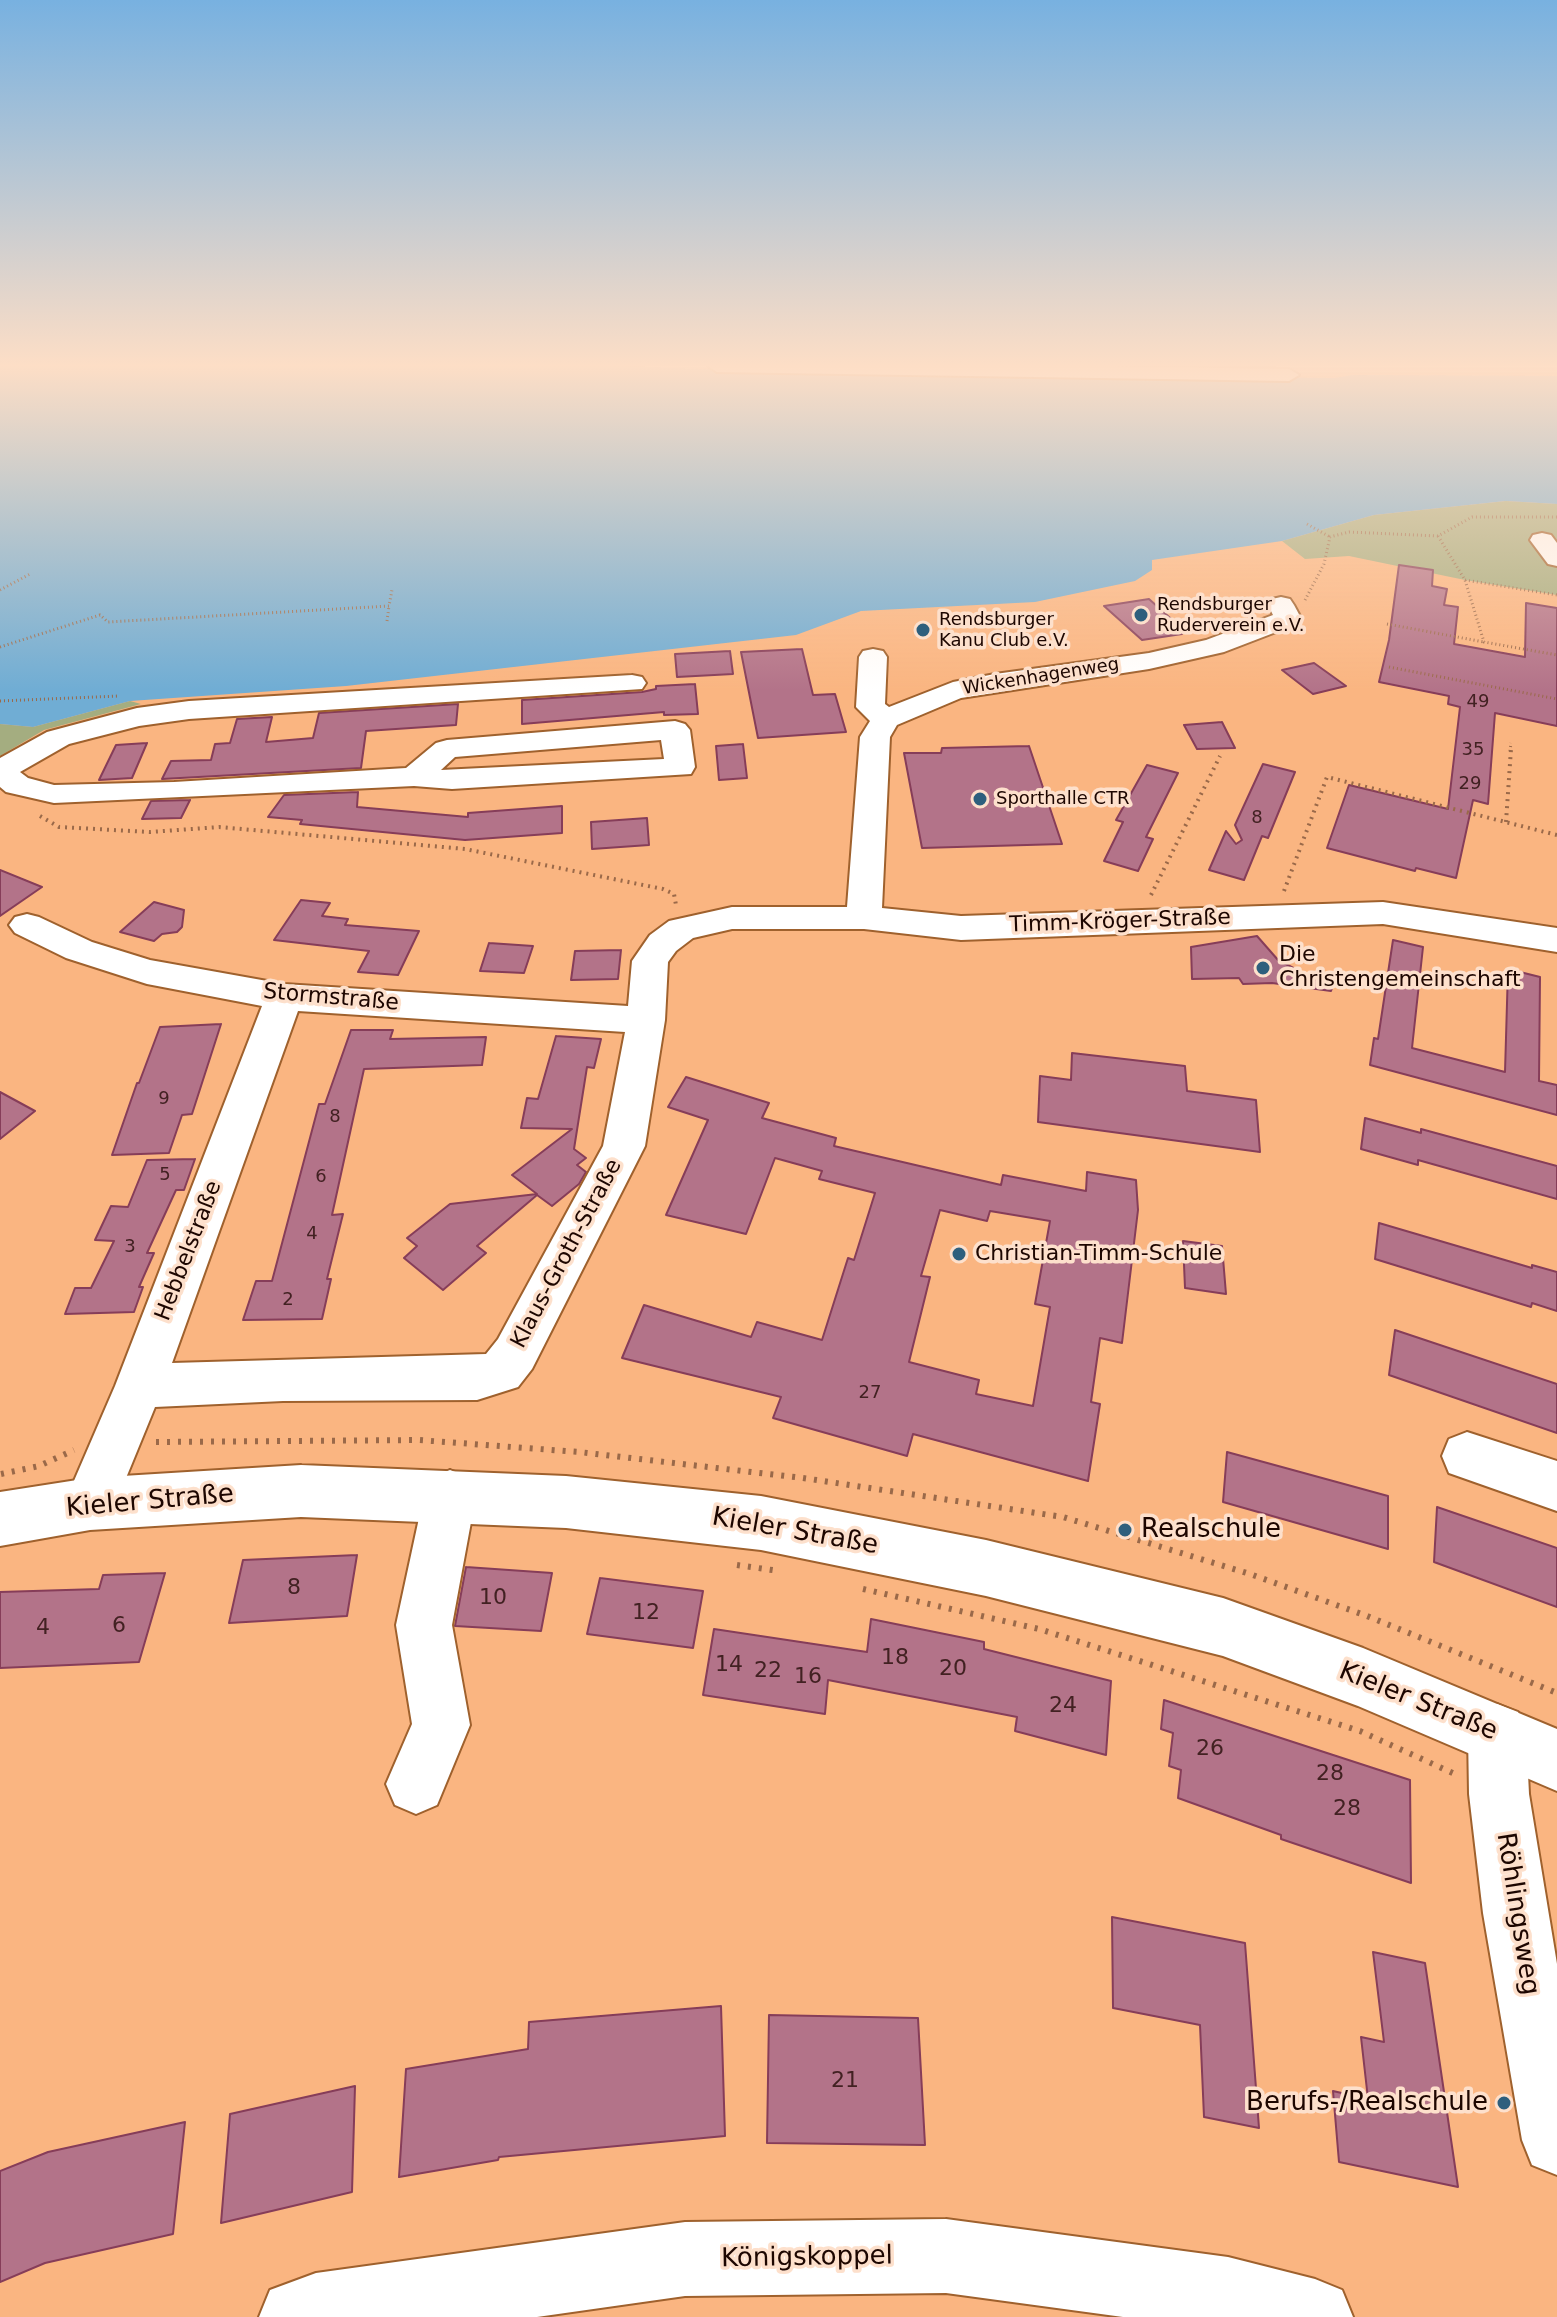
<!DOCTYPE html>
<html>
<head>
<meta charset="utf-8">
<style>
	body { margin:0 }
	canvas { display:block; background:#fab581 }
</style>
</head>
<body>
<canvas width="1557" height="2317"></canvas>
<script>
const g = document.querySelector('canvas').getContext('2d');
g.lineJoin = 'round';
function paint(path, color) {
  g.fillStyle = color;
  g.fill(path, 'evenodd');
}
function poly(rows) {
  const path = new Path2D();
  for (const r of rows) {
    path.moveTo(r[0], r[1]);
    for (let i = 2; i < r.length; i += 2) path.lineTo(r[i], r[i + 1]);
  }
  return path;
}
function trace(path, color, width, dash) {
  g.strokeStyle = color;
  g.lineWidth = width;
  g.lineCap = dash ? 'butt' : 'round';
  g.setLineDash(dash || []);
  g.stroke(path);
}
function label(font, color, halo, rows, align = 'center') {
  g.font = font + ' "DejaVu Sans",sans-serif';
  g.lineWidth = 7;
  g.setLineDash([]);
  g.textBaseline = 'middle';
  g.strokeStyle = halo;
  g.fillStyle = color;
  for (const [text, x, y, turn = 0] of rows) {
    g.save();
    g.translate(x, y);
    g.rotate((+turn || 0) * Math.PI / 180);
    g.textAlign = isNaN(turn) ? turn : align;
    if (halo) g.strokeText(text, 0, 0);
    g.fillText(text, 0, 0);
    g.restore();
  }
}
const green = poly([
	[1506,501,1557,504,1557,595,1465,580,1349,556,1305,559,1282,541,1374,515],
	[130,701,141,704,44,730,0,756,0,724,33,727]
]);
const water = poly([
	[0,366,622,366,793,372,1334,378,1353,375,1557,376,1557,504,1506,501,1374,515,1282,541,1152,560,1152,570,1135,581,1035,602,861,611,796,635,346,686,130,701,33,727,0,724]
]);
const building = poly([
	[1399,565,1433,570,1432,586,1447,589,1444,605,1458,607,1454,644,1525,657,1526,603,1557,608,1557,726,1495,713,1488,804,1473,800,1456,878,1416,868,1415,871,1327,848,1349,785,1448,809,1460,707,1448,704,1449,696,1379,682,1389,640,1399,565],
	[1149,599,1178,625,1172,626,1182,634,1142,640,1104,606,1149,599],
	[802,649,813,695,835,694,846,732,758,738,741,652,802,649],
	[730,651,733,674,677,677,675,654,730,651],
	[1314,663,1346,686,1313,694,1282,670,1314,663],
	[695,684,698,714,664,715,664,712,522,724,522,700,642,692,656,689,656,686,695,684],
	[458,704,456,725,366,731,361,768,162,779,171,761,211,760,215,744,230,743,237,719,272,717,266,742,313,738,319,713,458,704],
	[1222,722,1235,748,1197,749,1184,725,1222,722],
	[147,743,132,778,99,780,116,745,147,743],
	[743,744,747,778,719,780,716,746,743,744],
	[1029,746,1062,844,922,848,904,753,941,753,942,748,1029,746],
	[1263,764,1295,772,1268,838,1262,836,1244,880,1209,870,1226,831,1236,844,1242,840,1235,825,1263,764],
	[1147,765,1178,773,1146,837,1153,839,1138,871,1104,861,1123,822,1116,820,1147,765],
	[358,792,357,807,468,817,468,813,562,806,562,833,465,840,300,824,302,820,268,817,284,795,358,792],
	[190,800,181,818,142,819,151,801,190,800],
	[647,818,649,845,592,849,591,822,647,818],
	[0,870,42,887,0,916,0,870],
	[301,900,330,903,322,916,348,919,345,925,419,931,398,975,358,972,369,951,274,940,301,900],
	[154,902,184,910,182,927,177,932,162,934,154,941,120,932,154,902],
	[1257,936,1278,960,1332,988,1331,991,1272,983,1243,984,1239,978,1192,979,1191,947,1257,936],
	[1393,940,1423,947,1412,1048,1505,1072,1508,969,1540,977,1539,1081,1557,1085,1557,1115,1370,1065,1374,1038,1378,1039,1393,940],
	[489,943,533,946,524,973,480,971,489,943],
	[621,950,618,979,571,980,575,951,621,950],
	[221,1024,192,1114,182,1115,169,1153,112,1155,137,1083,139,1083,160,1027,221,1024],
	[351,1030,393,1030,390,1039,486,1037,482,1065,364,1069,332,1215,343,1214,327,1279,331,1279,322,1319,243,1320,256,1281,272,1281,319,1104,325,1104,351,1030],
	[556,1036,601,1039,594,1068,587,1067,574,1149,586,1158,577,1165,586,1172,579,1184,552,1206,537,1195,477,1246,486,1253,443,1290,404,1258,417,1246,407,1238,450,1204,537,1194,512,1175,572,1129,521,1128,527,1098,538,1099,556,1036],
	[1072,1053,1185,1066,1187,1091,1256,1100,1260,1152,1038,1122,1040,1076,1071,1080,1072,1053],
	[686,1077,769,1103,762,1118,836,1138,834,1146,1001,1185,1003,1175,1086,1191,1087,1172,1136,1180,1138,1210,1122,1343,1100,1338,1091,1402,1100,1404,1088,1481,913,1434,907,1456,773,1418,781,1397,622,1358,644,1305,751,1337,757,1322,822,1340,848,1258,854,1260,875,1193,819,1179,822,1171,775,1158,746,1234,666,1215,708,1120,668,1107,686,1077],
	[940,1210,987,1221,990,1211,1050,1221,1035,1304,1050,1307,1033,1406,976,1394,979,1380,909,1362,930,1277,921,1276,940,1210],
	[0,1092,35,1111,0,1139,0,1092],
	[1365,1118,1421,1133,1421,1129,1557,1166,1557,1199,1418,1160,1418,1165,1361,1149,1365,1118],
	[195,1159,184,1190,176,1190,147,1253,154,1253,139,1287,143,1287,134,1312,65,1314,75,1288,91,1288,114,1241,95,1240,111,1206,128,1207,147,1160,195,1159],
	[1379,1223,1532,1268,1532,1265,1557,1272,1557,1311,1532,1303,1531,1307,1375,1259,1379,1223],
	[1183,1241,1222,1246,1226,1294,1185,1288,1183,1241],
	[1395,1330,1557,1384,1557,1433,1389,1375,1395,1330],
	[1227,1452,1388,1496,1388,1549,1223,1502,1227,1452],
	[1437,1507,1557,1548,1557,1607,1434,1562,1437,1507],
	[357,1555,347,1616,229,1623,243,1560,357,1555],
	[466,1567,552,1573,541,1631,455,1626,466,1567],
	[165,1573,139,1662,0,1668,0,1592,99,1589,103,1575,165,1573],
	[600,1578,703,1591,693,1648,587,1634,600,1578],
	[871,1619,984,1642,984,1649,1111,1681,1106,1755,1015,1731,1017,1717,828,1680,825,1714,703,1695,714,1629,867,1652,871,1619],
	[1164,1700,1410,1780,1411,1883,1281,1839,1281,1835,1178,1798,1181,1770,1169,1766,1173,1733,1161,1729,1164,1700],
	[1112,1917,1245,1943,1259,2128,1204,2117,1200,2025,1113,2008,1112,1917],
	[1373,1952,1425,1963,1458,2187,1339,2162,1333,2091,1368,2099,1361,2037,1384,2042,1373,1952],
	[721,2006,725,2136,499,2157,498,2160,399,2177,406,2069,528,2049,529,2022,721,2006],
	[769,2015,918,2018,925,2145,767,2143,769,2015],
	[355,2086,352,2192,221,2223,230,2114,355,2086],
	[185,2122,173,2234,45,2263,0,2282,0,2171,48,2152,185,2122]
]);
const pathFar2 = poly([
	[1307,524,1330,537],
	[1438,536,1465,580,1484,642,1557,655],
	[1465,580,1557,595],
	[0,590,30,574],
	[1305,600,1324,564,1330,537,1349,532,1438,536,1472,517,1557,517],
	[387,621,389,606],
	[1387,624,1484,642],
	[0,647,100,615,108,622,389,606,392,590],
	[1389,667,1557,699],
	[0,701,119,696],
	[1510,751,1511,743]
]);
const pathFar1 = poly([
	[40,816,59,827,150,832,219,827,465,849,663,889,674,894,676,905],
	[1506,822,1511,749],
	[1284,891,1327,777,1557,835],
	[1151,895,1220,756]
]);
const path = poly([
	[156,1442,419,1440,579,1452,803,1478,1063,1517,1250,1574,1367,1616,1557,1693],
	[1,1474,39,1466,74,1450],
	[737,1565,779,1571],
	[863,1589,1039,1629,1360,1731,1455,1774]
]);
const minor = poly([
	[708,366,1090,366,1289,369,1299,375,1289,381,717,372,708,366],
	[1542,533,1551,535,1557,543,1557,566,1548,564,1530,540,1533,535,1542,533],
	[1281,597,1290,599,1294,605,1301,618,1297,624,1224,652,1149,669,961,698,897,725,890,737,882,908,961,916,1383,902,1557,928,1557,952,1383,924,961,940,864,929,732,929,693,938,676,951,668,962,665,1020,645,1146,532,1369,518,1387,477,1400,283,1401,155,1407,108,1522,90,1529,72,1522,64,1504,115,1386,262,1006,147,984,66,958,15,933,9,925,15,917,27,914,39,917,92,942,150,960,284,984,628,1006,632,961,650,935,669,921,732,907,847,907,860,737,870,721,856,707,859,657,863,651,873,649,883,651,887,657,885,704,889,707,953,682,995,674,1149,653,1206,640,1273,615,1268,605,1272,599,1281,597],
	[298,1011,625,1032,603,1146,498,1339,486,1354,172,1363,298,1011],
	[632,675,642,677,646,683,642,689,189,719,139,726,69,744,20,772,28,778,54,785,174,782,406,768,436,743,447,740,675,721,685,724,690,730,695,767,691,774,452,789,414,786,54,803,6,792,0,787,0,758,47,732,137,708,189,701,632,675],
	[661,740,664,759,441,770,455,757,661,740],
	[1467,1432,1557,1461,1557,1511,1449,1473,1442,1456,1449,1439,1467,1432],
	[450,1470,468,1477,476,1495,452,1625,470,1725,437,1805,416,1814,395,1805,386,1784,412,1724,396,1625,424,1495,432,1477,450,1470],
	[1497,1704,1518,1712,1526,1733,1529,1794,1557,1964,1557,2175,1532,2165,1522,2140,1483,1913,1469,1794,1468,1733,1476,1712,1497,1704],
	[946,2219,1228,2257,1315,2279,1342,2290,1353,2317,1123,2317,946,2293,685,2296,537,2317,259,2317,270,2290,316,2273,685,2222,946,2219]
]);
const major = poly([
	[301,1465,566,1476,761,1496,986,1540,1223,1598,1363,1648,1557,1729,1557,1791,1358,1706,1223,1656,986,1596,761,1550,566,1528,301,1517,90,1530,0,1546,0,1492,90,1478,301,1465]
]);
const markers = [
	[1141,615,8,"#2e5f7d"],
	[923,630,8,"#2e5f7d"],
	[980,799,8,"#2e5f7d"],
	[1263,968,8,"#2e5f7d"],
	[959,1254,8,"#2e5f7d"],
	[1125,1530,8,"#2e5f7d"],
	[1504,2103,8,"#2e5f7d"]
];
const farPoinames = [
	["Rendsburger",1157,605],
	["Ruderverein e.V.",1157,626],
	["Rendsburger",939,620],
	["Kanu Club e.V.",939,641],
	["Sporthalle CTR",996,799]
];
const farStreetnames = [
	["Wickenhagenweg",1041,677,-9]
];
const numberNames = [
	["49",1478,702],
	["35",1473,750],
	["29",1470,784],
	["8",1257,818],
	["9",164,1099],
	["8",335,1117],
	["5",165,1175],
	["6",321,1177],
	["4",312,1234],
	["3",130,1247],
	["2",288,1300],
	["27",870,1393]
];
const streetNames = [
	["Timm-Kröger-Straße",1120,922,-2],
	["Stormstraße",331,998,5],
	["Hebbelstraße",189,1251,-69],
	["Klaus-Groth-Straße",567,1254,-62]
];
const poiNames = [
	["Die",1279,955],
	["Christengemeinschaft",1279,980],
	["Christian-Timm-Schule",975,1254]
];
const nearNumbernames = [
	["8",294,1588],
	["10",493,1598],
	["12",646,1613],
	["6",119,1626],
	["4",43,1628],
	["18",895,1658],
	["14",729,1665],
	["20",953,1669],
	["22",768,1671],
	["16",808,1677],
	["24",1063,1706],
	["26",1210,1749],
	["28",1330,1774],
	["28",1347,1809],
	["21",845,2081]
];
const nearStreetnames = [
	["Kieler Straße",150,1502,-5],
	["Kieler Straße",795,1532,10],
	["Kieler Straße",1418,1702,22],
	["Röhlingsweg",1517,1914,81],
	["Königskoppel",807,2258,-1]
];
const nearPoinames = [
	["Realschule",1141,1530],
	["Berufs-/Realschule",1488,2103,"right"]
];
paint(green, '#a4ad80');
paint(water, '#70add4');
paint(building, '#b37389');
trace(building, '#863d59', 2);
trace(minor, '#9f612d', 4);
trace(major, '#9f612d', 4);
trace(pathFar2, '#9a6949', 3, [1, 3]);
trace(pathFar1, '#9a6949', 4, [2, 5]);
trace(path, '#9a6949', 6, [3, 8]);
paint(minor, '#fff');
paint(major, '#fff');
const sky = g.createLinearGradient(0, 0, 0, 690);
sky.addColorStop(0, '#78b1e0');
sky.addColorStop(0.53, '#fddec6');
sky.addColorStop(1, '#fddec600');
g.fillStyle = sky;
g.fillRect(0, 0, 1557, 690);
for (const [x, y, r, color] of markers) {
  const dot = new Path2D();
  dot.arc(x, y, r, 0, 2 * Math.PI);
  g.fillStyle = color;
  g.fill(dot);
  trace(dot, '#fde0cc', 3);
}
label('18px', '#1d0600', '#fde0cc', farPoinames, 'left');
label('18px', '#1d0600', '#fde0cc', farStreetnames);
label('18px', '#422122', null, numberNames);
label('22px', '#1d0600', '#fde0cc', streetNames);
label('22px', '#1d0600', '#fde0cc', poiNames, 'left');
label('22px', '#422122', null, nearNumbernames);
label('26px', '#1d0600', '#fde0cc', nearStreetnames);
label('26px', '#1d0600', '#fde0cc', nearPoinames, 'left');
</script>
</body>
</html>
